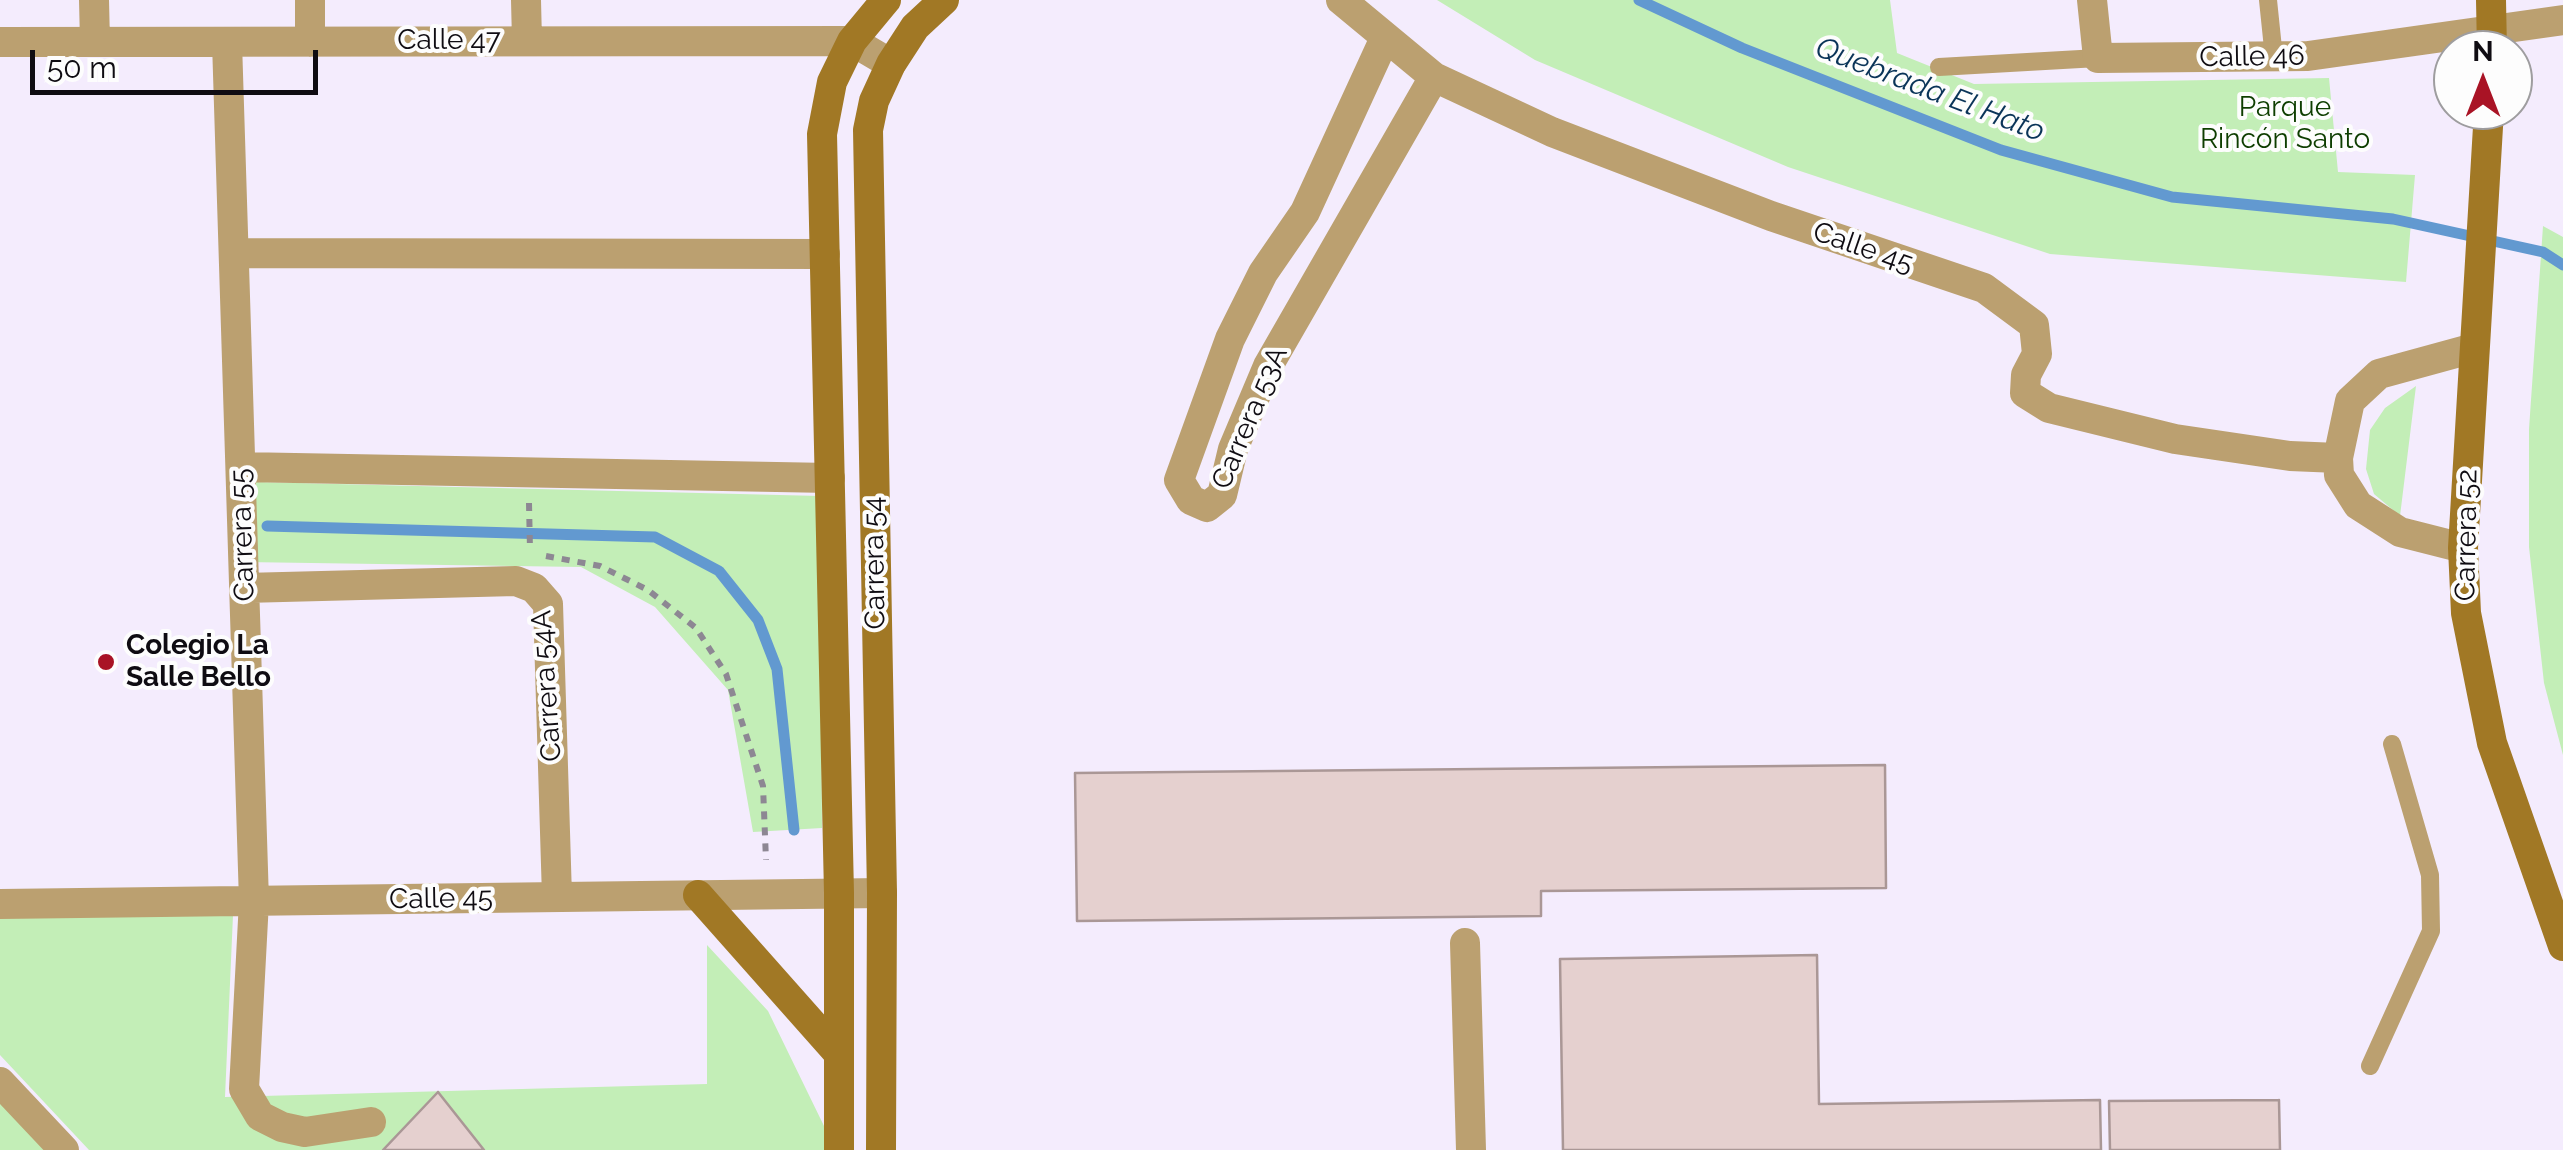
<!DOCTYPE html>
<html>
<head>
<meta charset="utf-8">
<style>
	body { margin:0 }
	#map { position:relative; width:2563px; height:1150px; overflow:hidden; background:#f4ecfd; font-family:Raleway,sans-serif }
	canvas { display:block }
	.north { position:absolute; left:2433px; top:30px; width:100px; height:100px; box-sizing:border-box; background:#fdfdfd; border:2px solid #9e9d9f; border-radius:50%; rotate:0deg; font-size:28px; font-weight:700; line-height:40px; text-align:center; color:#0f0c12 }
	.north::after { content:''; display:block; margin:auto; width:35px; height:45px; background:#a91325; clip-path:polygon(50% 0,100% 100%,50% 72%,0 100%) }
	.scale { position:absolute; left:30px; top:50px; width:288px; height:45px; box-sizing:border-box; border:5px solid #0f0c12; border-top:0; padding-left:12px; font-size:30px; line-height:35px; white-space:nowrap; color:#0f0c12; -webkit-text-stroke:8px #fdfdfd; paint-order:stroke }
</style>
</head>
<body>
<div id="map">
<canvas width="2563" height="1150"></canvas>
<div class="north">N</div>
<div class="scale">50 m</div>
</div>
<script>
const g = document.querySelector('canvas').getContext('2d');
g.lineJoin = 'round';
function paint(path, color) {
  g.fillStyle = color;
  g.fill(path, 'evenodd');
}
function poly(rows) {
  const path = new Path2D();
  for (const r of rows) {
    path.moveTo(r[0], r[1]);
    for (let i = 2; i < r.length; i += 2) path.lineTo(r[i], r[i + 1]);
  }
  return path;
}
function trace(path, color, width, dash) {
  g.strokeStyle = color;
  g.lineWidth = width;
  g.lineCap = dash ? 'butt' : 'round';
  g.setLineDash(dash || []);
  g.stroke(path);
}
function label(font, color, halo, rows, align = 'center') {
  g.font = font + ' Raleway,sans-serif';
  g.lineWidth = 8;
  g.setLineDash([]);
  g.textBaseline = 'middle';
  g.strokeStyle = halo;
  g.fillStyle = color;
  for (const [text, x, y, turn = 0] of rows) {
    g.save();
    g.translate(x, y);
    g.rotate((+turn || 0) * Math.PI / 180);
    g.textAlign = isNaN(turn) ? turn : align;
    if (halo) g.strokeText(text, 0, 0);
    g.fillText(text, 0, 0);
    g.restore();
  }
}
const green = poly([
	[1437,0,1890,0,1897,53,1974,84,2329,78,2338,172,2415,175,2406,282,2050,254,1788,167,1535,60],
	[2543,226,2563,237,2563,755,2544,683,2529,547,2529,429],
	[2416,386,2400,516,2374,494,2366,469,2370,430,2385,408],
	[256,482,820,496,822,828,753,832,728,690,655,607,581,567,244,562],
	[0,915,233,915,225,1097,707,1084,707,945,768,1011,824,1126,824,1150,89,1150,0,1055],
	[0,1097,49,1150,0,1150]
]);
const stream = poly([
	[1639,0,1742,48,2001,150,2172,197,2393,219,2543,252,2563,265],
	[267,526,655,537,719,571,758,620,777,669,794,830]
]);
const building = poly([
	[1885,765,1886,888,1541,891,1541,916,1077,921,1075,773,1885,765],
	[1817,955,1819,1104,2100,1100,2101,1150,1563,1150,1560,959,1817,955],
	[438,1092,484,1150,383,1150,438,1092],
	[2279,1100,2280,1150,2110,1150,2109,1101,2279,1100]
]);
const path = poly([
	[529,503,530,550],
	[546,556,600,566,648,590,696,628,726,674,763,786,766,860]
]);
const service = poly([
	[2268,0,2274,58],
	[1939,67,2098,58],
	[2370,1066,2431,931,2430,875,2392,744]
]);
const minor = poly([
	[94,0,95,42],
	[310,0,310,42],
	[526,0,527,41],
	[1341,0,1434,77,1552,132,1771,216,1984,288,2034,325,2037,354,2026,375,2025,393,2049,408,2175,439,2290,456,2338,458],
	[2092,0,2098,58,2308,56,2563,20],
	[1384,40,1305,212,1263,273,1230,339,1179,480,1191,500,1207,507,1222,495,1233,449,1268,366,1434,77],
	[0,42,852,41,891,64],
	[227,42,254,901,244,1089,260,1116,282,1127,305,1132,371,1122],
	[234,253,825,254],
	[241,467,830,478],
	[2463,548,2400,532,2358,505,2339,475,2338,458,2350,401,2379,374,2474,348],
	[244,588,516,581,534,588,548,604,557,897],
	[0,904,882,893],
	[1465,943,1471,1150],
	[0,1082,64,1150]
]);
const secondary = poly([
	[2491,0,2492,50],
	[2489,110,2463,548,2466,613,2492,743,2563,946],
	[698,895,839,1054],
	[839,1150,839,893,822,134,832,82,852,41,886,0],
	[881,1150,882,893,868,130,874,101,891,64,915,27,944,0]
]);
const markers = [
	[106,662,10,"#a91325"]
];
const streetNames = [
	["Calle 47",449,41],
	["Calle 46",2252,57,-1],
	["Calle 45",1863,248,19],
	["Carrera 53A",1250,418,-67],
	["Carrera 55",243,535,-92],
	["Carrera 52",2467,535,-89],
	["Carrera 54",875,563,-91],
	["Carrera 54A",547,686,-94],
	["Calle 45",441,899,-1]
];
const parkNames = [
	["Parque",2285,108],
	["Rincón Santo",2285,140]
];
const poiNames = [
	["Colegio La",126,646],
	["Salle Bello",126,678]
];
const waterNames = [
	["Quebrada El Hato",1930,90,21]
];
paint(green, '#c3eeb7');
trace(stream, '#6299d0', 11);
paint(building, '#e5d0cf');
trace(building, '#aa9796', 2.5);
trace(path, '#8d8793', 6, [8, 8]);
trace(service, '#bba070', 18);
trace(minor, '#bba070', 30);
trace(secondary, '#a17825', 30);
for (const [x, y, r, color] of markers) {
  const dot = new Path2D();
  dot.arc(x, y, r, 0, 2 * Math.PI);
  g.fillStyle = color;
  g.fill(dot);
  trace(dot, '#fdfdfd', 4);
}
label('28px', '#0f0c12', '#fdfdfd', streetNames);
label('28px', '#0e3e00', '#fdfdfd', parkNames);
label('bold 28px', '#0f0c12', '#fdfdfd', poiNames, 'left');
label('italic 30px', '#0a3458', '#fdfdfd', waterNames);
</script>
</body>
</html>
